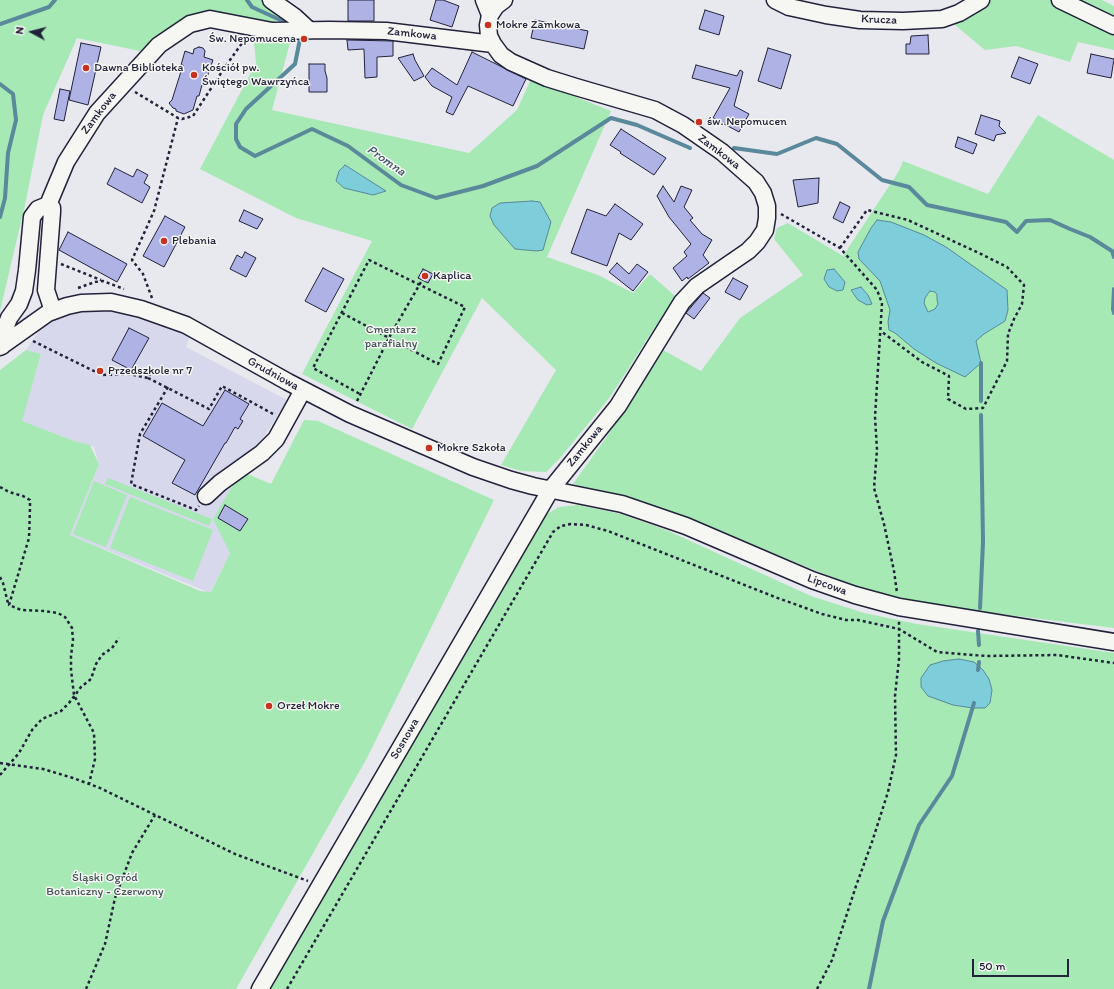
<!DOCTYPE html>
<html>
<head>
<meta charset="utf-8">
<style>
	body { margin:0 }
	#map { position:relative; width:1114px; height:989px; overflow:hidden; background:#e8e8ef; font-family:Itim,sans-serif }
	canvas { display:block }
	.north { position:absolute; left:12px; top:12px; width:40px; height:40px; -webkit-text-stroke:3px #f6f6f2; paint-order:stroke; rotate:277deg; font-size:11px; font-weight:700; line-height:16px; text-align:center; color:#22223b }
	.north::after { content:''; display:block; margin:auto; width:14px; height:18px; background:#22223b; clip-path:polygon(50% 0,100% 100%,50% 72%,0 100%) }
	.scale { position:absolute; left:972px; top:959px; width:97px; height:18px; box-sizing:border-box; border:2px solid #22223b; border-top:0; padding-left:5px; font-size:12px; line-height:14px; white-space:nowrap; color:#22223b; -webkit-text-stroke:3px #f6f6f2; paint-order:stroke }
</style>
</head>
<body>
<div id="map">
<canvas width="1114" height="989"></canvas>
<div class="north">N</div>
<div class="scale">50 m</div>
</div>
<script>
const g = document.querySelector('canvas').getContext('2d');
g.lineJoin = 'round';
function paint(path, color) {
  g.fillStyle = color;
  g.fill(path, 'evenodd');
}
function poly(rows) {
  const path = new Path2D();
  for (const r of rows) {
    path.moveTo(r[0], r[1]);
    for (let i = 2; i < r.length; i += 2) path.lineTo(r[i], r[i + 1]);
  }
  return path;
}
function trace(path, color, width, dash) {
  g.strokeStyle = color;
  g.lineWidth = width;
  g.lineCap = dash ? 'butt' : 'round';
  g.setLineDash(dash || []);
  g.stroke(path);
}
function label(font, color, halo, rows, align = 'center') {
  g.font = font + ' Itim,sans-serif';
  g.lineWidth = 3;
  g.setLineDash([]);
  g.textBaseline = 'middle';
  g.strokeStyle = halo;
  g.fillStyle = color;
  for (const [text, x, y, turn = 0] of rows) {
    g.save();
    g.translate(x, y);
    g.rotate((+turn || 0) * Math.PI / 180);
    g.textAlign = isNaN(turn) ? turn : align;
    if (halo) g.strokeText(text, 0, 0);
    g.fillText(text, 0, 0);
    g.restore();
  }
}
const built = poly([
	[101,308,144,317,191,334,186,347,287,400,254,453,239,464,230,553,210,593,70,535,99,464,94,447,74,441,21,421,41,355,26,350,47,319]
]);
const green = poly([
	[0,0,263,0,277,9,276,24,211,15,165,34,140,51,77,38,43,115,25,205,0,311],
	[979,0,1102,0,1114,6,1114,50,1078,42,1070,62,1016,46,985,50,955,25],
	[253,31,292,35,272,110,469,153,517,110,531,79,611,111,547,257,598,275,633,293,650,274,675,296,610,397,561,457,546,472,521,471,501,465,556,370,482,298,412,429,302,374,372,241,296,218,200,169,256,63],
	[1038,115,1114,160,1114,628,920,604,881,597,758,547,646,505,573,484,608,435,663,350,701,371,740,318,803,275,774,239,777,228,788,223,843,256,899,171,903,161,988,194],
	[26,350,41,354,22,421,74,441,90,445,99,464,70,535,200,591,211,592,230,553,213,519,236,480,243,472,271,484,304,420,318,421,494,500,367,758,236,989,0,989,0,370],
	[108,478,212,519,209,526,105,484],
	[94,481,127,495,106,547,73,534],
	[130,497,213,530,193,581,110,548],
	[578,505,621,514,666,530,811,596,864,613,917,624,1114,653,1114,989,268,989,525,549,547,514,559,507]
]);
const water = poly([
	[345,165,386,191,373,195,344,188,336,181,339,171,345,165],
	[532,201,540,202,551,222,543,250,537,251,515,249,494,225,490,216,492,208,500,203,532,201],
	[877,220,891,222,924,235,946,247,1007,290,1008,310,1005,321,984,334,976,341,981,363,965,377,936,363,914,349,895,333,889,330,888,322,890,310,880,281,859,259,858,252,871,228,877,220],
	[930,291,935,292,937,295,937,300,938,304,935,309,928,312,924,303,925,298,930,291],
	[834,269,845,282,843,290,837,291,829,287,824,279,827,270,834,269],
	[861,287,868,295,872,304,867,305,858,300,851,290,861,287],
	[959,659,974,662,983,670,989,679,992,690,990,703,985,708,973,708,953,705,928,696,921,687,921,678,930,665,943,661,959,659]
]);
const stream = poly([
	[247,0,252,7,289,24],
	[0,24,49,7,55,0],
	[300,39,295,64,246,109,236,124,236,139,240,147,255,156,312,129,348,146,401,185,436,198,483,186,537,166,611,118,637,125,690,148],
	[0,84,13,94,16,120,8,153,5,198,0,217],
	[734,148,777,154,816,138,837,144,882,180,909,187,927,205,1006,222,1017,232,1026,221,1050,220,1070,229,1090,237,1112,251,1114,257],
	[1114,289,1113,309,1114,313],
	[981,363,981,401],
	[980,608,983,542,981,415],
	[978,631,979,645],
	[978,670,979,662],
	[869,989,883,921,919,825,952,776,974,703]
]);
const building = poly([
	[348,0,374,0,374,21,348,21,348,0],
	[436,0,443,0,459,6,452,27,430,20,436,0],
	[705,10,724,16,719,35,699,29,705,10],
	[535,20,588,31,584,49,531,38,535,20],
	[928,35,929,54,906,54,906,44,910,44,911,36,928,35],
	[347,40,393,41,393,56,377,57,377,77,365,78,364,49,348,50,347,40],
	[81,43,101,47,88,105,69,100,81,43],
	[199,47,203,48,205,51,204,57,213,60,204,86,202,85,199,96,197,96,193,110,184,114,176,111,176,109,173,108,169,103,172,100,183,65,181,65,185,51,193,54,194,49,199,47],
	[768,48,791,55,781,89,758,81,768,48],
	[472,52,526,79,513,106,468,86,453,115,446,112,452,97,432,86,425,77,432,68,457,85,472,52],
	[413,54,415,60,424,76,414,81,398,58,413,54],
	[1091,54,1114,59,1111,78,1087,73,1091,54],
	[1019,57,1038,64,1030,84,1011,77,1019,57],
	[309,64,325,64,325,71,327,78,327,92,309,92,309,64],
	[696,65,737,76,740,70,743,72,734,106,749,114,739,132,713,118,730,88,692,78,696,65],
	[60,89,70,91,64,121,54,119,60,89],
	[981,115,1000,121,999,126,1006,133,996,135,994,141,975,134,981,115],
	[621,129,666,158,654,175,620,153,621,152,610,145,621,129],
	[958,137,977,144,973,154,955,147,958,137],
	[115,168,133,177,137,169,148,175,144,183,150,187,142,203,107,184,115,168],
	[819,178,818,203,798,207,793,180,819,178],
	[663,186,674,202,681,186,692,190,684,207,693,218,690,220,702,234,712,240,703,255,709,263,688,279,687,277,682,281,673,268,687,256,684,252,691,244,669,217,657,196,663,186],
	[840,202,850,207,843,223,833,218,840,202],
	[615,204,643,224,631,240,619,233,607,266,571,253,587,209,606,216,615,204],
	[244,210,263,219,257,229,239,221,244,210],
	[165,216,185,227,164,267,143,256,165,216],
	[68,232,127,264,117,282,59,250,68,232],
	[245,252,256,258,246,277,230,269,237,255,242,258,245,252],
	[617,263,629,274,637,264,648,272,633,291,609,272,617,263],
	[323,268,344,279,326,312,305,301,323,268],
	[423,269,433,274,428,283,418,278,423,269],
	[733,278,748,286,740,300,725,292,733,278],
	[703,293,710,298,694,319,686,313,703,293],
	[129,328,149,338,131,370,112,360,129,328],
	[225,390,249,404,240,419,243,421,238,429,235,427,226,443,225,443,195,495,172,483,185,460,143,436,162,403,203,426,225,390],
	[225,505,248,519,240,531,218,518,225,505]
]);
const path = poly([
	[135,92,178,118,182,119,193,116,225,67,245,39],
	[781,214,840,248,877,290,882,303,875,417,877,450,874,488,884,524,894,571,897,593],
	[840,248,867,210,908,220,981,254,1007,267,1024,285,1022,304,1014,319,1008,334,1007,361,983,408,966,409,948,399,949,376,922,362,882,332],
	[61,264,101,280],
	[78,288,95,282,103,281,124,289],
	[152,298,143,274,132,260,154,211,178,118],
	[342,313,438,364,465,307,369,260,313,368,360,394],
	[33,341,102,375,129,374,148,378,151,372],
	[148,378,209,409,222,386,275,415],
	[168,387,140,434,131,484,196,510,199,506],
	[357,401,391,334,421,282],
	[0,487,9,492,23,496,30,500,30,508,29,538,9,605,21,610,44,611,58,613,65,617,72,628,73,640,71,656,71,670,74,695,94,733,95,759,89,784],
	[0,577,3,583,8,603],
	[0,763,43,769,73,778,100,788,235,854,308,881],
	[0,775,19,753,32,730,42,719,61,711,69,703,81,687,91,679,96,664,102,655,112,648,119,638],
	[86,989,105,944,115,898,132,853,155,815],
	[287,989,553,532,561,526,571,524,586,525,608,531,775,597,822,614,846,620,858,620,899,629,937,652,986,656,1057,655,1114,663],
	[817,989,832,960,856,886,872,842,888,792,896,755,895,696,899,659,899,620]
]);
const minor = poly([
	[271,0,295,17,309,30],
	[484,0,490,15],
	[775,0,789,7,826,15,860,20,903,21,942,19,959,13,981,0],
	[1060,0,1114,26],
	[48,205,52,208,52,212,46,290,53,311],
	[2,346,2,337,9,318,19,304,24,291,27,270,32,217,38,209,48,205,66,162,97,113,159,45,190,24,210,19,272,31,329,30,386,31,493,44],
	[0,347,48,313,67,306,81,303,111,302,141,309,186,325,288,382,350,414,473,467,511,480,533,486,622,504,686,526,812,580,855,595,899,607,1114,642],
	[206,496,220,483,262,453,276,439,303,390],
	[260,989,551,489,618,406,682,302,697,286,748,251,757,242,765,230,767,218,767,206,763,193,756,182,722,152,683,125,655,110,576,87,547,78,511,62,501,55,493,44,489,36,488,25,490,15,496,6,504,0]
]);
const markers = [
	[488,25,4,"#c8321e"],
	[304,39,4,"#c8321e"],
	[86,68,4,"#c8321e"],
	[194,75,4,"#c8321e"],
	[699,122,4,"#c8321e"],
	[164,241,4,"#c8321e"],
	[425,276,4,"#c8321e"],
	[100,371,4,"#c8321e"],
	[429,448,4,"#c8321e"],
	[269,706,4,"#c8321e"]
];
const streetNames = [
	["Krucza",879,20,2],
	["Zamkowa",412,34,6],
	["Zamkowa",99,113,-53],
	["Zamkowa",719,152,37],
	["Grudniowa",273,374,29],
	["Zamkowa",585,446,-51],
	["Lipcowa",827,585,20],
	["Sosnowa",405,739,-60]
];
const poiNames = [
	["Mokre Zamkowa",496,25],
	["Św. Nepomucena",296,39,"right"],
	["Dawna Biblioteka",94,68],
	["Kościół pw.",202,68],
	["Świętego Wawrzyńca",202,82],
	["św. Nepomucen",707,122],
	["Plebania",172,241],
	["Kaplica",433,276],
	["Przedszkole nr 7",108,371],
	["Mokre Szkoła",437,448],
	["Orzeł Mokre",277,706]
];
const parkNames = [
	["Cmentarz",391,330],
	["parafialny",391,344],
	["Śląski Ogród",105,878],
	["Botaniczny - Czerwony",105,892]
];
const waterNames = [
	["Promna",386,161,35]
];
paint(built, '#d7d8ec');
paint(green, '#a6e9b4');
paint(water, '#7ecdda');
trace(water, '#59899a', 1);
trace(stream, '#59899a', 4);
paint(building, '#afb2e4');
trace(building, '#22223b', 1);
trace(minor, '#22223b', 19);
trace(path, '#22223b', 2.5, [3, 3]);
trace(minor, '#f6f6f2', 16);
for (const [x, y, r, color] of markers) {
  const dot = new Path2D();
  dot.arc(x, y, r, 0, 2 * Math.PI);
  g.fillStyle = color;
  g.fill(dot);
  trace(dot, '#f6f6f2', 1.5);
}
label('12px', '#22223b', '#f6f6f2', streetNames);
label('12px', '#22223b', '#f6f6f2', poiNames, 'left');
label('12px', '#435459', '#f6f6f2', parkNames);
label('italic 13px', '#3e556b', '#f6f6f2', waterNames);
</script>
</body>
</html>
